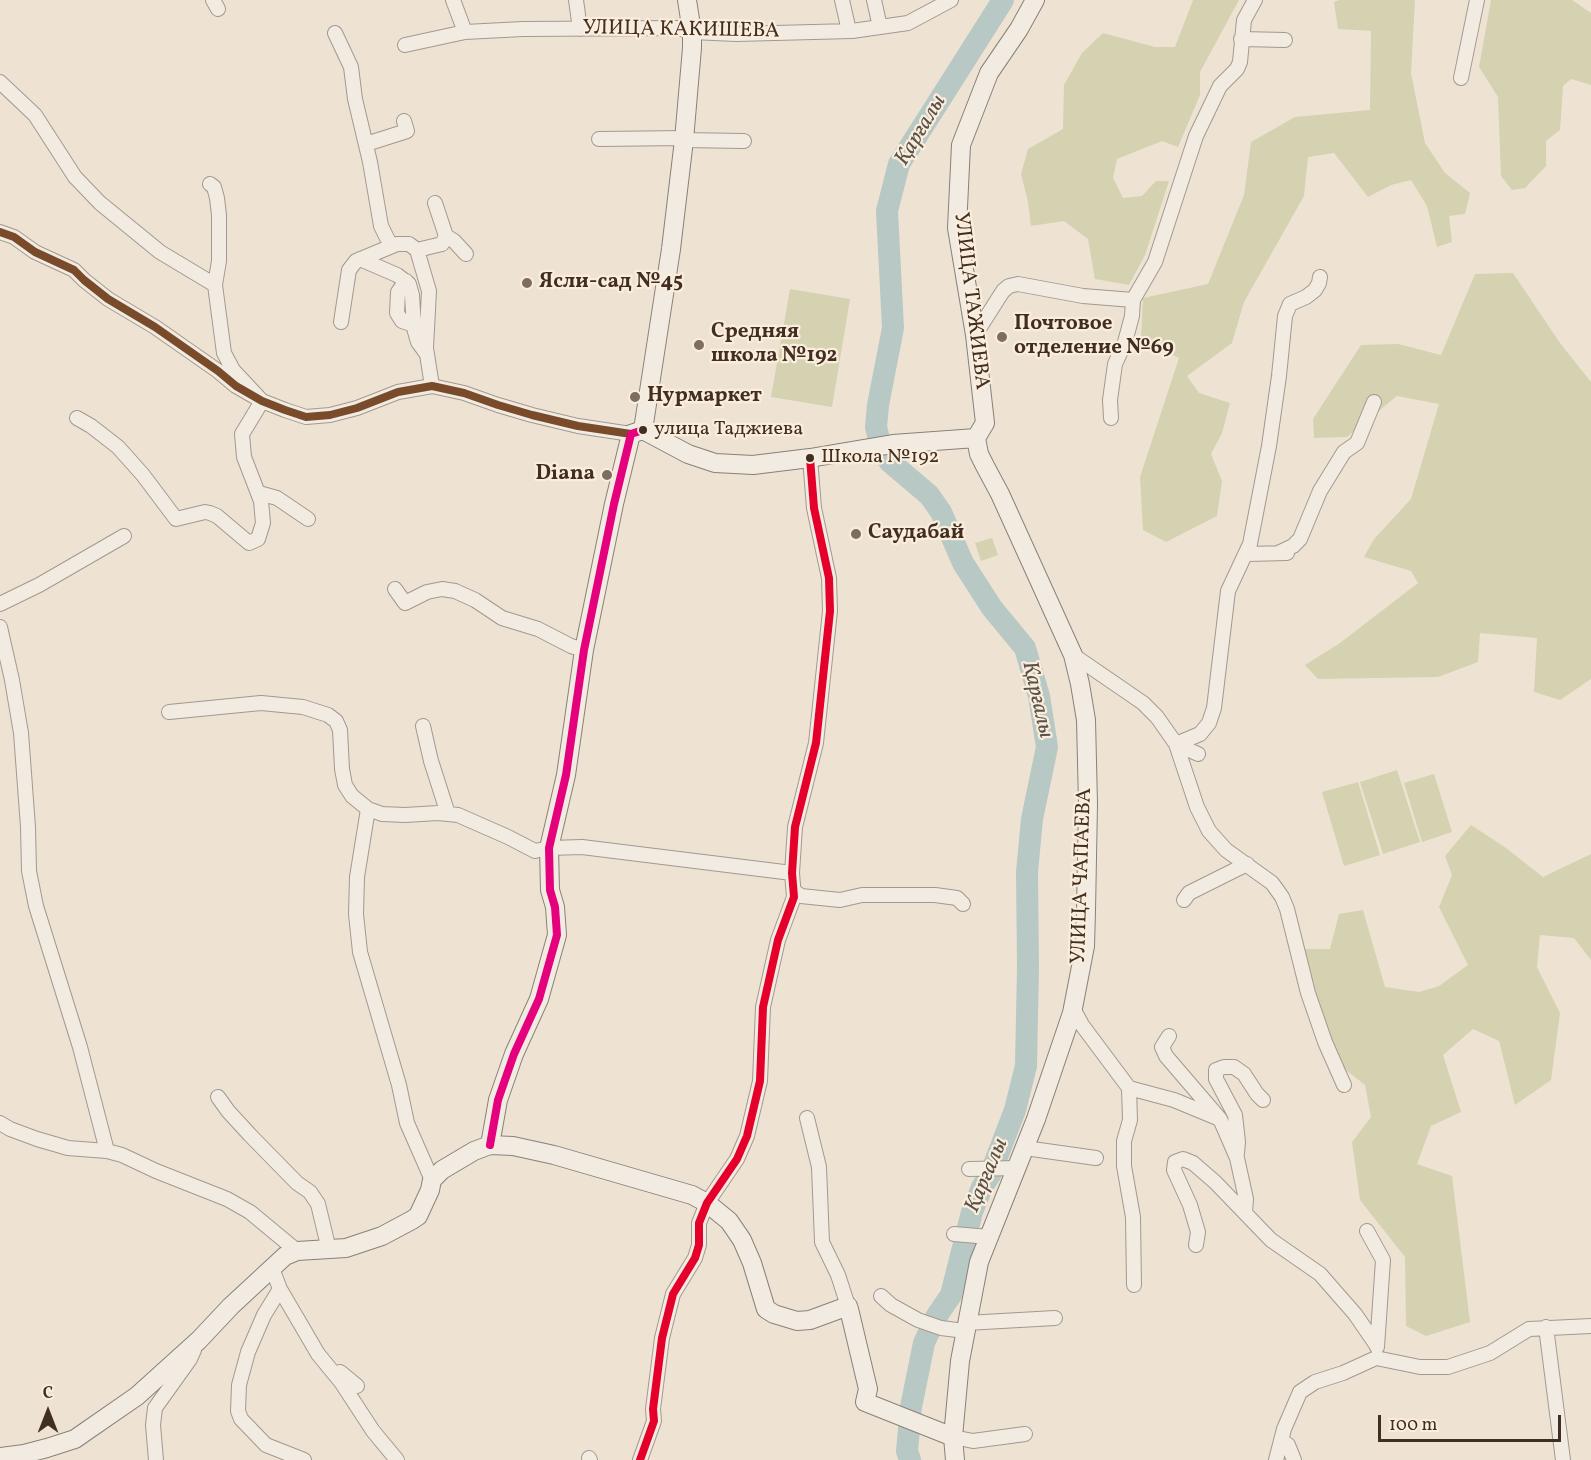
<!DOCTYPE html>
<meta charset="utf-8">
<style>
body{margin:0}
#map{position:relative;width:1591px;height:1460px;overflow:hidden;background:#eee3d3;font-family:Vollkorn,serif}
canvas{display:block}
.north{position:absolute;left:18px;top:1382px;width:60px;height:60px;-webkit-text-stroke:4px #fbeddb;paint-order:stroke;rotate:0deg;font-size:16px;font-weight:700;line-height:24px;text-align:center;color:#412e23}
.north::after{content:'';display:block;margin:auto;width:21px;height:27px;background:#412e23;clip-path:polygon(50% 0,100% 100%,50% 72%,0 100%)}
.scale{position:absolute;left:1378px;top:1415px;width:183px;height:27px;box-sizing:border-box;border:3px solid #412e23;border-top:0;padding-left:8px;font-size:18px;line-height:21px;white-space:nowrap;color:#412e23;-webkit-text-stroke:4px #fbeddb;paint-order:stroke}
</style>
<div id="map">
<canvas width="1591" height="1460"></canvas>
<div class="north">С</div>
<div class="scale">100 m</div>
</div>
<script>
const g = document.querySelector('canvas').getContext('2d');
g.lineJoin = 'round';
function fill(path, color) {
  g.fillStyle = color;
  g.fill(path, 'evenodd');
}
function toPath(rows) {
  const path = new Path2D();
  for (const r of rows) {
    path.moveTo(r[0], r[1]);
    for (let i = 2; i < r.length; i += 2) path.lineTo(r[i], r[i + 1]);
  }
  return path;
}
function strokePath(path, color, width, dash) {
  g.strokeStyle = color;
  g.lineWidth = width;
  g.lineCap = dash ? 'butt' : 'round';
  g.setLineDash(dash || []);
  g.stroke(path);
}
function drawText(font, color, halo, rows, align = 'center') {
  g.font = font + ' Vollkorn,serif';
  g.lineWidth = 4.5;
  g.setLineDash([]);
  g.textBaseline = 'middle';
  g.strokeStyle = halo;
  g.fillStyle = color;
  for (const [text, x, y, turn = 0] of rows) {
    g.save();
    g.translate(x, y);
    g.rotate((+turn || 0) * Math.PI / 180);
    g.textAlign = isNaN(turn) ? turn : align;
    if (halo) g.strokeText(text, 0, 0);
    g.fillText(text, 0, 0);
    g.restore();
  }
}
fill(toPath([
 [1193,0,1239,0,1200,72,1200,95,1178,147,1162,141,1117,159,1113,178,1123,198,1142,196,1156,181,1169,181,1145,255,1129,285,1095,279,1088,239,1064,221,1031,226,1028,202,1021,174,1028,149,1063,129,1064,85,1082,53,1103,33,1155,47,1175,47],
 [1339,0,1415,0,1411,73,1425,143,1445,173,1470,193,1465,214,1449,216,1452,242,1437,247,1427,206,1411,180,1391,185,1368,197,1334,153,1308,157,1304,196,1244,302,1232,343,1187,376,1199,393,1230,403,1222,433,1211,454,1222,481,1217,516,1166,542,1143,530,1140,477,1179,358,1141,339,1143,298,1208,284,1244,195,1251,142,1295,117,1370,110,1371,31,1338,29,1334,2],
 [1491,0,1572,0,1591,13,1591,85,1571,79,1563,86,1560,130,1546,141,1546,166,1525,188,1512,190,1501,176,1498,97,1479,67],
 [1513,273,1560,343,1591,382,1591,679,1560,700,1534,692,1537,638,1480,633,1478,662,1438,677,1318,679,1305,665,1340,643,1418,583,1411,571,1364,557,1374,539,1411,499,1439,404,1397,396,1347,437,1314,438,1313,419,1361,345,1398,344,1441,355,1475,274],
 [790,289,850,299,832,407,771,397],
 [992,538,998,555,981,561,975,543],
 [1397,770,1420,842,1383,854,1360,782],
 [1434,774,1452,832,1422,842,1404,783],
 [1358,782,1380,855,1344,866,1322,792],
 [1471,825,1506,848,1543,877,1591,854,1591,960,1574,938,1540,935,1537,967,1560,1013,1551,1080,1515,1105,1499,1041,1473,1029,1443,1055,1461,1112,1431,1126,1417,1164,1452,1176,1470,1322,1426,1336,1406,1326,1405,1257,1360,1200,1352,1142,1371,1117,1365,1085,1332,1059,1297,949,1330,949,1339,914,1363,910,1385,987,1419,992,1439,986,1468,965,1439,907,1452,875,1445,856]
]), '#d4d2b1');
strokePath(toPath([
 [910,1460,907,1451,911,1407,924,1343,936,1317,951,1295,972,1212,982,1187,990,1175,1015,1110,1026,1066,1028,967,1027,872,1032,819,1047,747,1039,696,1025,648,992,608,963,563,941,512,929,495,890,462,882,451,876,427,878,405,893,328,887,211,899,164,1003,0]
]), '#b8c8c5', 22);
const street = toPath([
 [213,0,218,9],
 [453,0,465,32],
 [576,0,580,29],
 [842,0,849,31],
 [874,0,880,27],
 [335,33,351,67,355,99,370,162,381,226,391,246],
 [1241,39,1285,40],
 [405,45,465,32,523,29,678,28,692,32,736,34,852,31,908,23,951,0],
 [1461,78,1477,0],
 [0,82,35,115,75,177,100,203,160,252,215,285,224,353,233,370,262,401,242,434,244,457,261,501,263,523,258,539,249,543,217,516,210,513,205,512,176,519,143,475,118,447,91,426,77,418],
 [599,139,685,138],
 [684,140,744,141],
 [366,144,407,131,404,121],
 [210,184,214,187,217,198,219,215,219,261,215,285],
 [0,232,14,237,35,252,74,270,84,280,108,299,155,327,218,371,236,386,262,401,285,410,306,417,330,415,357,408,398,392,432,386,464,393,498,405,532,415,578,426,631,434],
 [446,236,454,241,466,254],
 [417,250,442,244,446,236,435,203],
 [360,259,397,275,409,284,412,295,414,328,418,342,426,353],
 [406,281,398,292,397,313,402,321,414,325],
 [341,322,349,270,356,261,397,244,409,244,417,250,429,291,426,348,432,386],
 [975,335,1003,291,1009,286,1018,284,1083,296,1133,300,1155,262,1196,136,1220,86,1237,69,1240,62,1244,20,1255,0],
 [1111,418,1110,400,1115,364,1125,342,1132,316,1133,300],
 [259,493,277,498,308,519],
 [1278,553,1293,546,1300,539,1320,491,1344,452,1357,443,1374,402],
 [1247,554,1287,553],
 [395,589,405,603,427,592,442,589,455,591,475,600,502,618,538,629,571,646,584,650],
 [0,604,39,585,124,536],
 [0,627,12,680,21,733,28,827,29,871,36,906,80,1047,107,1151],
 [1073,655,1143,703,1157,717,1176,744,1200,734,1209,723,1214,708,1228,591,1250,544,1269,446,1279,376,1285,316,1290,304,1306,297,1315,290,1319,283,1320,277],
 [169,712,261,703,303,707,328,715,336,721,340,730,342,769,345,785,352,796,368,809,382,814,405,815,438,813,458,815,508,837,535,851,549,848,582,847,792,873],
 [423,726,431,761,448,814],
 [1176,744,1197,807,1209,831,1226,850,1272,883,1282,897,1287,909,1308,993,1325,1042,1344,1085],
 [1176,744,1198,754],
 [368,809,357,877,356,914,360,952,399,1085,407,1123,432,1180],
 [794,891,801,896,840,900,862,895,935,895,957,898,963,904],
 [1184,900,1189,893,1247,864],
 [1073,1008,1082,1025,1129,1088,1130,1120,1124,1141,1124,1166,1133,1217,1134,1285],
 [1169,1036,1162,1047,1166,1056,1220,1119,1237,1158,1246,1199,1245,1212],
 [1129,1088,1174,1100,1220,1119],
 [218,1097,228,1111,250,1135,297,1183,310,1192,318,1204,329,1250],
 [807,1118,819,1167,822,1242,838,1275,849,1309],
 [0,1123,10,1129,37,1139,68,1148,107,1151,122,1155,156,1171,227,1199,250,1212,297,1251],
 [1025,1148,1096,1158],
 [1237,1153,1238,1142,1235,1115,1216,1079,1216,1070,1224,1067,1234,1067,1244,1074,1257,1094,1263,1100],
 [969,1169,1017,1168],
 [1367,1231,1383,1260,1377,1347],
 [954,1234,989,1237],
 [1196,1245,1198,1232,1190,1205,1174,1170,1175,1162,1183,1159,1193,1163,1215,1182,1271,1240,1320,1274,1355,1314,1377,1346],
 [272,1268,280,1289,318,1354,341,1382,373,1431,397,1460],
 [280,1289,264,1315,248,1352,239,1385,238,1411,241,1419,266,1445,304,1460],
 [881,1296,891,1305,918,1320,941,1328,965,1331],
 [966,1323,1055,1318],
 [1546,1327,1563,1460],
 [340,1372,357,1386],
 [953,1437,973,1441,1025,1434],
 [1281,1440,1288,1445,1294,1460],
 [589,1458,590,1460],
 [156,1460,153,1425,155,1408,190,1359,194,1350],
 [640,1460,654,1421,653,1409,662,1338,673,1294,695,1258,699,1245,699,1223,707,1203,737,1159,747,1136,760,1081,763,1007,778,940,794,897,792,873,795,827,816,743,830,611,829,578,814,508,810,458],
 [1276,1460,1284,1429,1300,1392,1315,1382,1343,1373,1376,1358,1420,1367,1448,1367,1490,1353,1529,1329,1591,1326]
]);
const secondary = toPath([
 [643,430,671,249,684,140,692,48,692,32,687,0],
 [643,430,688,454,715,463,753,465,810,458,893,444,976,438],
 [976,438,985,423,975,335,957,228,961,145,989,73,1019,29,1035,0],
 [490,1145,498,1100,514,1054,539,999,557,935,555,907,550,890,549,848,566,775,584,650,614,504,631,434,643,430],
 [849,1309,868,1389,865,1402,953,1437],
 [0,1457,24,1454,47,1448,75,1439,85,1432,137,1396,199,1340,231,1306,285,1256,297,1251,346,1248,382,1236,412,1220,418,1216,430,1190,432,1180,442,1170,474,1151,490,1145,513,1146,554,1155,692,1195,707,1203,729,1221,742,1240,752,1263,766,1309,774,1314,797,1321,810,1320,848,1306],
 [955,1460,953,1437,960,1361,979,1262,1036,1119,1072,1013,1085,946,1086,911,1088,804,1086,720,1080,684,1073,655,1000,494,985,466,979,454,976,438]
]);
strokePath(street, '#a2998f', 16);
strokePath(secondary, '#898178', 20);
strokePath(street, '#f1ebe2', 14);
strokePath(secondary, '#f1ebe2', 18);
strokePath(toPath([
 [0,232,14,237,35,252,74,270,84,280,108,299,155,327,218,371,236,386,262,401,285,410,306,417,330,415,357,408,398,392,432,386,464,393,498,405,532,415,578,426,631,434]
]), '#7a4b2a', 8);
strokePath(toPath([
 [490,1145,498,1100,514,1054,539,999,557,935,555,907,550,890,549,848,566,775,584,650,614,504,631,434,643,430]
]), '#e5007d', 8);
strokePath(toPath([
 [640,1460,654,1421,653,1409,662,1338,673,1294,695,1258,699,1245,699,1223,707,1203,737,1159,747,1136,760,1081,763,1007,778,940,794,897,792,873,795,827,816,743,830,611,829,578,814,508,810,458]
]), '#e4002b', 8);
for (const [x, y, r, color] of [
 [527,283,6,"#7e6d61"],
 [1002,337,6,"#7e6d61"],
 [699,345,6,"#7e6d61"],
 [635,397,6,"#7e6d61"],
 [643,430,5,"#412e23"],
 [810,458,5,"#412e23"],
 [607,475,6,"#7e6d61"],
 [856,534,6,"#7e6d61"]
]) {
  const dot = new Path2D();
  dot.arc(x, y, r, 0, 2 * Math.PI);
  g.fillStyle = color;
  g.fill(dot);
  strokePath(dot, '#fbeddb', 2);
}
drawText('20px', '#412e23', '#fbeddb', [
 ["улица Таджиева",654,430],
 ["Школа №192",821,458]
], 'left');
drawText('21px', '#412e23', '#fbeddb', [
 ["УЛИЦА КАКИШЕВА",681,31,1],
 ["УЛИЦА ТАЖИЕВА",970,301,83],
 ["УЛИЦА ЧАПАЕВА",1083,876,-88]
]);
drawText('bold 21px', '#412e23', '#fbeddb', [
 ["Ясли-сад №45",539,283],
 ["Почтовое",1014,325],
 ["отделение №69",1014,349],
 ["Средняя",711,333],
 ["школа №192",711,357],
 ["Нурмаркет",647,397],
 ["Diana",595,475,"right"],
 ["Саудабай",868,534]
], 'left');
drawText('italic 22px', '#59524a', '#fbeddb', [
 ["Қарғалы",922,131,-59],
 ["Қарғалы",1036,700,77],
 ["Қарғалы",988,1176,-67]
]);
</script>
